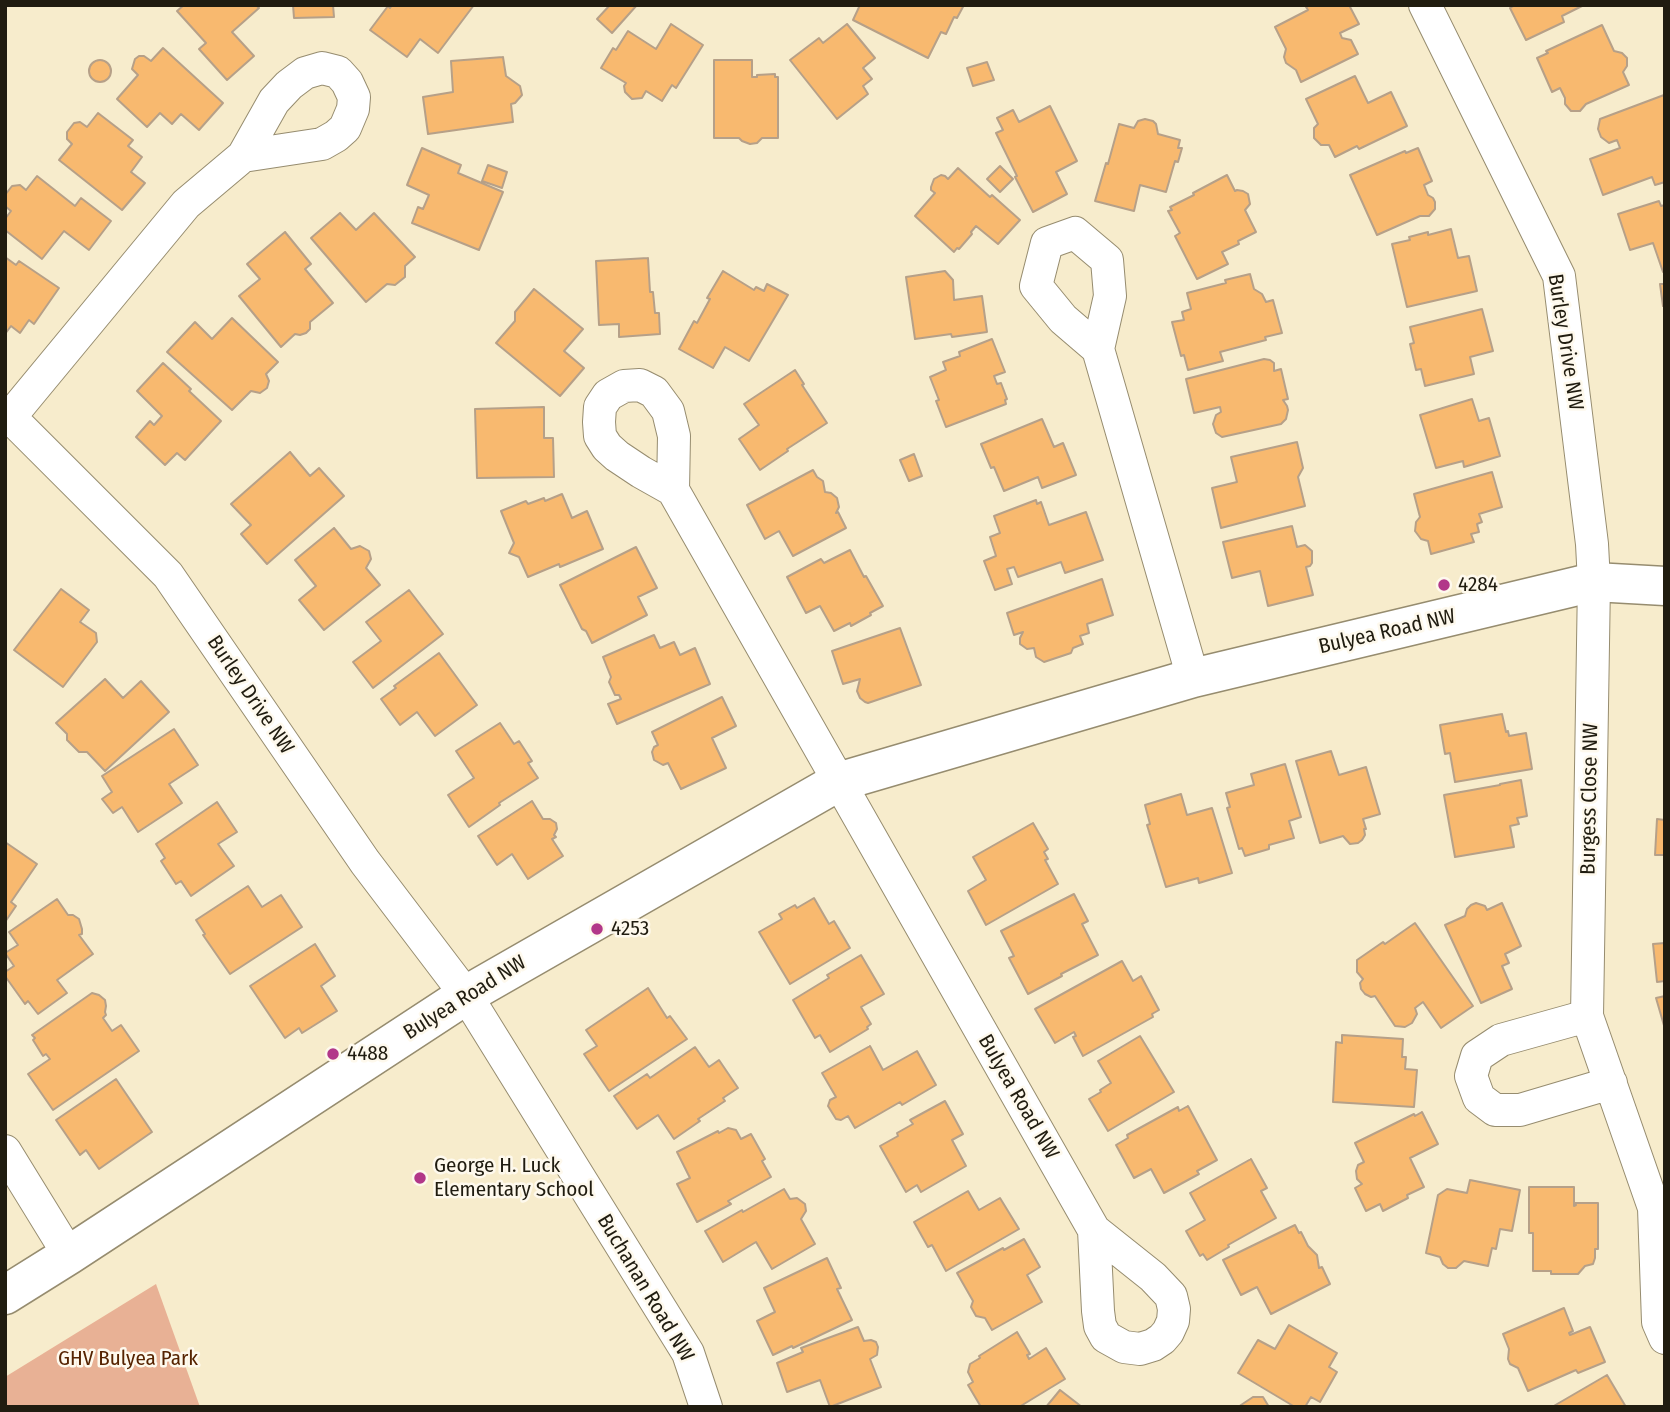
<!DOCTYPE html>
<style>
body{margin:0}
#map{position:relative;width:1670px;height:1412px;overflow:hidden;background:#f7eccc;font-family:"Fira Sans Condensed",sans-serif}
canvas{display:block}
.frame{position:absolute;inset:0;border:7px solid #201c10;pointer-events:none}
</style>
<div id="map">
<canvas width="1670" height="1412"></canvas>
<div class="frame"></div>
</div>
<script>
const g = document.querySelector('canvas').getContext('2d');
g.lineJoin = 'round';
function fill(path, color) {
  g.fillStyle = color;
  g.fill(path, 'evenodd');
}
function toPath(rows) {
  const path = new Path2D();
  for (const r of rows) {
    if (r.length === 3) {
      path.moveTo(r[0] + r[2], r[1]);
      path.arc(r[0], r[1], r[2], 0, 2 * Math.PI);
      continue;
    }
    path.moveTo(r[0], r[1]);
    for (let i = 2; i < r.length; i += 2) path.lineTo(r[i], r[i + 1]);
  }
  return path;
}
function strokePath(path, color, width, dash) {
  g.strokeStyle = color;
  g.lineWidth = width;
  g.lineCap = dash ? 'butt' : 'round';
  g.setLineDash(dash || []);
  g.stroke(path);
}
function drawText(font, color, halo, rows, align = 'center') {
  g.font = font + ' "Fira Sans Condensed",sans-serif';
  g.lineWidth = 5;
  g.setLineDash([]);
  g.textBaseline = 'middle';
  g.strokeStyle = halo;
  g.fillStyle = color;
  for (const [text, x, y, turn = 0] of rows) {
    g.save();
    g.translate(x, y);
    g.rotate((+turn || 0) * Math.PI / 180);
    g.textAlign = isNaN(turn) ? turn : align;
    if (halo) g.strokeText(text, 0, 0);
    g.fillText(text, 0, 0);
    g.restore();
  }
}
fill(toPath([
 [156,1284,200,1407,5,1407,5,1377]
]), '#e8b195');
const building = toPath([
 [184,5,256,5,259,8,232,32,254,56,227,80,199,49,206,43,177,11,184,5],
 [293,5,333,5,334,17,294,18,293,5],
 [392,5,474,5,438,53,420,39,407,57,370,30,388,6,390,8,392,5],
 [610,5,637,5,612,33,597,19,610,5],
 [860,5,964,5,957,18,954,17,946,34,941,32,928,58,853,20,860,5],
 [1310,5,1349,5,1359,24,1340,33,1342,38,1351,40,1358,54,1301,82,1296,70,1286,63,1284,57,1286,49,1275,27,1308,10,1306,7,1310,5],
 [1515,5,1584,5,1562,16,1564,22,1526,40,1510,8,1515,5],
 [671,24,703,45,676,88,672,85,662,101,646,91,642,98,632,99,625,92,624,86,626,83,601,68,613,48,616,50,628,31,656,49,671,24],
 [847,24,875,58,863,68,872,79,863,86,868,94,837,119,790,60,819,38,823,43,847,24],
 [1602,25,1614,51,1622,53,1627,58,1627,66,1623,72,1629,85,1586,104,1580,111,1571,111,1565,104,1565,98,1560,88,1552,92,1537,58,1548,53,1546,51,1602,25],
 [163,48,223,103,199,130,181,114,172,124,160,113,147,127,117,99,138,75,132,69,135,59,139,56,144,56,151,61,163,48],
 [503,57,506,76,520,86,522,95,515,103,511,104,513,122,428,134,423,97,453,92,451,61,503,57],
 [714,60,752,60,752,77,757,77,757,75,775,74,775,77,778,77,778,138,762,138,757,143,750,144,742,141,739,138,714,138,714,60],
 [100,71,11],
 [987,62,994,80,973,86,967,68,987,62],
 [1355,76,1368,103,1391,92,1407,126,1359,149,1357,146,1335,157,1329,145,1321,145,1314,138,1314,128,1318,124,1306,99,1355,76],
 [1664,95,1665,182,1655,185,1652,177,1603,195,1590,159,1620,148,1617,140,1609,143,1601,137,1598,129,1600,119,1664,95],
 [1050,106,1077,161,1056,172,1067,194,1033,212,1015,177,1017,176,996,133,1003,130,997,118,1013,110,1019,122,1050,106],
 [98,113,133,140,128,146,142,157,131,172,145,183,122,210,59,160,72,144,67,139,67,132,74,123,80,122,87,127,98,113],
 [1145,119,1153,121,1156,124,1158,134,1180,140,1178,148,1182,148,1178,162,1175,161,1166,192,1140,185,1134,211,1095,201,1106,163,1108,164,1119,124,1134,128,1138,121,1145,119],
 [422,148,461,165,458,173,503,192,479,250,412,223,418,207,423,209,429,195,407,185,422,148],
 [1418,148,1432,181,1424,185,1428,195,1433,198,1435,202,1435,209,1429,216,1420,216,1377,235,1350,175,1405,151,1406,153,1418,148],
 [488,165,507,172,502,188,482,181,488,165],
 [1000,166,1013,179,1000,192,987,179,1000,166],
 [958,168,990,197,992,195,1020,220,998,244,976,226,971,232,972,234,959,249,957,248,954,252,915,216,935,193,931,190,931,187,934,179,941,175,945,176,948,179,958,168],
 [1227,175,1235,191,1237,190,1243,191,1248,194,1250,204,1245,210,1256,232,1238,241,1239,244,1222,252,1228,264,1197,279,1175,236,1180,233,1168,211,1172,210,1170,207,1194,195,1193,193,1227,175],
 [37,176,75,206,81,198,111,221,89,250,64,231,42,259,5,230,5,219,11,211,5,206,5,195,12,186,20,185,26,190,37,176],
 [1659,201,1661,206,1665,205,1665,272,1663,272,1653,243,1630,250,1618,214,1659,201],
 [340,213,356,230,374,213,415,257,405,266,405,277,395,285,387,284,366,302,311,238,340,213],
 [1451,229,1458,258,1469,256,1477,291,1407,307,1392,244,1410,240,1409,237,1428,232,1428,235,1451,229],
 [285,232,311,264,305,269,333,303,310,322,310,329,306,333,300,335,295,334,281,347,239,296,260,279,247,264,285,232],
 [5,257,16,265,19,261,59,288,34,324,29,320,20,333,11,326,5,334,5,257],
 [648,258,650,292,653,292,655,313,659,313,660,334,619,337,619,324,599,325,596,261,648,258],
 [723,271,754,290,756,287,764,291,767,284,788,295,749,361,725,347,713,368,679,349,694,321,697,323,710,299,707,298,723,271],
 [945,271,953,280,954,300,982,296,987,332,952,337,951,334,915,339,906,277,945,271],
 [1250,274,1254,289,1262,294,1266,302,1273,300,1282,333,1265,337,1266,340,1220,352,1223,361,1188,370,1184,355,1181,356,1172,322,1184,320,1182,312,1191,309,1187,293,1226,283,1225,280,1250,274],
 [1660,284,1665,284,1665,306,1663,306,1660,284],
 [534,289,583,329,564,351,584,368,560,396,496,343,515,321,515,312,534,289],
 [1482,309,1493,351,1470,357,1474,374,1425,386,1421,369,1416,370,1410,344,1414,343,1410,327,1482,309],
 [232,318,278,362,266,374,269,381,267,388,260,393,251,391,232,410,167,352,195,322,212,339,232,318],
 [992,339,1005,372,994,376,997,384,1001,383,1007,399,1005,400,1006,404,946,427,936,401,939,400,930,377,946,370,943,362,960,356,959,352,992,339],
 [1264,359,1270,360,1274,363,1274,371,1281,369,1288,399,1283,400,1287,406,1288,410,1286,419,1281,424,1222,437,1216,433,1213,424,1216,415,1221,412,1220,407,1194,413,1186,379,1264,359],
 [163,363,191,389,189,391,221,421,185,460,177,453,165,465,136,437,150,421,154,425,162,416,137,391,163,363],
 [795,370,804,384,802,385,827,423,787,449,788,451,760,470,739,439,759,425,744,404,795,370],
 [1472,399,1479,421,1489,418,1500,456,1464,467,1463,461,1436,468,1420,415,1472,399],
 [544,407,544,438,553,438,554,477,477,478,475,409,544,407],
 [1042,419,1054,447,1063,443,1076,475,1042,488,1038,477,1004,491,994,467,991,468,981,444,1042,419],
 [1297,442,1303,468,1298,477,1305,506,1221,528,1212,488,1237,482,1231,457,1297,442],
 [290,452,310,476,319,468,344,496,267,564,241,534,251,525,231,504,290,452],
 [914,454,922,476,909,481,900,460,914,454],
 [813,470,817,477,823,481,825,492,831,493,837,498,839,507,836,513,838,512,846,528,793,556,779,531,765,539,747,505,813,470],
 [1492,472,1502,507,1479,514,1482,522,1477,524,1479,532,1471,534,1474,542,1431,554,1428,541,1421,539,1415,531,1416,522,1420,517,1414,494,1492,472],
 [562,494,572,518,587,511,603,549,560,567,559,564,528,577,519,557,509,553,514,543,501,511,526,501,528,504,544,498,545,501,562,494],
 [1036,500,1037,504,1041,502,1049,525,1086,512,1103,560,1065,573,1061,562,1018,577,1014,567,1007,569,1012,584,995,590,984,561,996,556,990,537,1000,533,994,516,1036,500],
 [1292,526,1297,547,1305,545,1312,551,1312,563,1310,566,1306,567,1313,595,1268,606,1260,571,1232,578,1223,542,1292,526],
 [334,528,351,549,360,546,369,551,371,559,366,568,380,585,324,630,299,600,316,586,295,560,334,528],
 [636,547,657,588,638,597,647,615,592,643,586,631,582,629,560,585,636,547],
 [850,550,864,577,866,576,883,606,870,613,871,615,851,626,850,623,834,631,820,606,806,613,787,577,821,559,824,563,850,550],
 [1102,579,1113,615,1087,624,1089,633,1080,636,1083,644,1073,648,1071,653,1044,662,1036,657,1034,648,1027,649,1020,644,1020,638,1023,632,1014,635,1007,613,1102,579],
 [61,589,89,610,80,622,96,633,97,642,63,687,14,650,61,589],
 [409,590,443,634,373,688,353,662,381,641,366,622,409,590],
 [900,628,921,685,868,703,865,702,860,698,857,691,860,679,843,684,832,651,900,628],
 [654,635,660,648,674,642,680,655,695,648,710,684,617,724,608,704,621,699,619,695,615,695,609,682,611,677,603,657,654,635],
 [439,653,477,705,435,736,417,712,400,725,381,699,396,688,394,686,439,653],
 [105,679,123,698,141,681,169,712,105,771,87,752,79,752,67,740,67,734,56,723,105,679],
 [722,697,736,726,712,738,726,768,681,789,668,763,663,765,654,760,652,752,654,747,658,745,652,732,722,697],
 [1502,714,1506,732,1508,731,1509,736,1526,733,1532,769,1455,782,1450,753,1445,754,1440,725,1502,714],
 [500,723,514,744,519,741,532,761,528,763,538,778,499,803,500,805,469,827,448,795,474,778,456,751,500,723],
 [174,729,198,765,169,784,182,803,138,832,122,807,113,813,102,799,112,792,102,776,174,729],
 [1331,751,1339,775,1366,767,1380,814,1363,819,1366,829,1364,829,1365,835,1362,840,1358,843,1350,844,1343,836,1320,843,1296,761,1331,751],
 [1285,764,1301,817,1289,821,1294,838,1269,845,1269,849,1245,856,1242,848,1239,849,1227,808,1230,807,1226,793,1254,785,1251,774,1285,764],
 [1521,780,1527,816,1517,818,1519,824,1510,826,1514,847,1455,857,1444,795,1500,785,1500,784,1521,780],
 [1181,794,1187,815,1212,808,1232,873,1199,883,1198,878,1166,887,1147,825,1150,824,1145,805,1181,794],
 [532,801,543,819,550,819,556,823,557,829,554,835,556,837,552,839,563,856,528,879,512,854,497,865,478,836,532,801],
 [217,802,237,832,218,844,234,866,191,896,181,881,176,884,161,861,165,858,156,844,217,802],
 [1657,819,1665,820,1665,855,1655,855,1657,819],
 [1033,823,1048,849,1044,852,1048,859,1045,860,1058,884,986,925,968,891,986,880,973,857,1033,823],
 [5,842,37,864,11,902,16,906,5,922,5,842],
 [248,886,262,907,281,895,302,927,230,974,203,935,205,934,196,920,248,886],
 [1074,894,1088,921,1082,924,1098,955,1061,974,1062,976,1028,994,1009,958,1014,956,1001,931,1074,894],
 [814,898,829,924,834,921,850,948,790,984,759,932,782,919,779,914,795,905,797,908,814,898],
 [57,899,68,915,73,915,79,919,82,929,82,934,79,935,93,954,57,980,67,993,38,1014,28,1001,25,1004,5,976,5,972,14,966,5,953,18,945,9,932,57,899],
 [1476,903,1485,906,1487,910,1502,903,1521,946,1505,954,1509,963,1502,966,1512,989,1481,1003,1445,925,1465,916,1467,909,1471,905,1476,903],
 [1415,923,1473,1006,1441,1028,1423,1002,1415,1008,1417,1014,1412,1023,1405,1027,1395,1026,1375,996,1371,997,1365,994,1361,989,1360,983,1363,979,1357,972,1357,960,1383,942,1385,944,1415,923],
 [1665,943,1665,981,1657,982,1653,944,1665,943],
 [315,944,335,976,321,986,337,1011,302,1033,299,1028,285,1038,250,986,315,944],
 [861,955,884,994,861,1007,871,1024,867,1027,868,1029,830,1052,820,1035,815,1038,793,1000,829,978,827,975,861,955],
 [1122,961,1133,981,1141,976,1159,1010,1152,1014,1153,1017,1083,1056,1073,1037,1076,1036,1074,1032,1055,1043,1035,1009,1122,961],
 [648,988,667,1018,670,1016,687,1039,609,1091,584,1054,597,1046,586,1030,648,988],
 [92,993,99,995,105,1000,106,1006,105,1012,106,1015,103,1018,112,1031,121,1025,139,1051,53,1110,28,1074,50,1059,46,1054,43,1056,33,1040,35,1038,32,1035,92,993],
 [1665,996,1665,1029,1656,998,1665,996],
 [1342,1035,1403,1039,1402,1057,1406,1057,1405,1069,1417,1070,1414,1107,1333,1102,1336,1042,1342,1043,1342,1035],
 [1140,1036,1174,1092,1108,1131,1089,1099,1101,1092,1100,1090,1111,1083,1098,1061,1140,1036],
 [870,1046,883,1070,917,1051,936,1085,902,1105,900,1102,855,1128,848,1116,841,1120,836,1119,828,1106,830,1100,836,1097,822,1073,870,1046],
 [695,1047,709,1067,719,1060,738,1088,723,1098,725,1101,698,1119,700,1121,674,1139,658,1115,637,1129,614,1096,647,1074,650,1078,695,1047],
 [116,1079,152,1132,99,1169,86,1150,80,1155,56,1120,116,1079],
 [945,1101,963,1134,952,1140,966,1166,921,1192,917,1185,906,1192,880,1146,898,1136,897,1133,913,1124,910,1120,945,1101],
 [1188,1106,1217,1160,1197,1171,1199,1174,1164,1193,1151,1169,1134,1178,1116,1145,1128,1138,1127,1135,1178,1107,1179,1111,1188,1106],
 [1422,1112,1438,1144,1410,1158,1424,1187,1407,1195,1408,1198,1383,1211,1380,1204,1366,1211,1355,1188,1362,1184,1357,1179,1356,1171,1358,1165,1364,1162,1355,1143,1414,1114,1415,1116,1422,1112],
 [728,1128,736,1130,741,1139,751,1134,765,1159,762,1161,771,1177,728,1201,731,1204,697,1222,677,1184,690,1178,677,1152,718,1131,719,1133,728,1128],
 [1251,1159,1267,1188,1261,1191,1276,1218,1228,1245,1229,1247,1207,1260,1203,1254,1200,1256,1186,1231,1205,1220,1190,1193,1251,1159],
 [1470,1180,1520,1190,1512,1231,1500,1229,1496,1249,1492,1248,1488,1266,1464,1261,1456,1268,1448,1268,1443,1264,1440,1257,1426,1253,1438,1195,1447,1189,1467,1193,1470,1180],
 [1529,1187,1574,1187,1574,1206,1576,1205,1575,1203,1598,1203,1598,1249,1595,1249,1595,1258,1593,1264,1585,1266,1578,1274,1551,1274,1551,1271,1533,1271,1533,1233,1529,1233,1529,1187],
 [784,1189,790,1199,797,1198,805,1204,806,1211,801,1219,815,1244,772,1269,756,1242,723,1262,705,1231,742,1210,743,1212,784,1189],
 [968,1191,979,1210,1000,1198,1019,1229,946,1271,932,1245,928,1247,914,1222,968,1191],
 [1295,1225,1299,1233,1301,1232,1308,1246,1317,1255,1319,1268,1322,1267,1330,1284,1271,1314,1257,1287,1241,1295,1223,1260,1295,1225],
 [1024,1239,1040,1267,1027,1275,1042,1302,992,1330,985,1318,976,1316,971,1307,973,1301,957,1273,1003,1248,1004,1250,1024,1239],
 [827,1258,841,1288,837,1289,852,1320,793,1348,792,1346,773,1355,757,1321,775,1312,764,1288,827,1258],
 [1564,1308,1573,1331,1569,1333,1570,1335,1590,1327,1605,1362,1578,1373,1576,1370,1528,1391,1518,1368,1510,1364,1508,1359,1509,1349,1503,1334,1564,1308],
 [1289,1325,1337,1353,1329,1367,1337,1372,1320,1402,1311,1397,1305,1407,1295,1407,1238,1373,1258,1340,1275,1349,1289,1325],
 [858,1327,864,1341,871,1340,876,1342,878,1347,877,1355,870,1359,881,1387,830,1407,820,1380,787,1392,777,1363,803,1352,801,1348,858,1327],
 [1017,1332,1030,1354,1027,1355,1029,1359,1046,1348,1065,1379,1019,1407,981,1407,968,1385,973,1382,968,1372,970,1364,980,1358,979,1356,1017,1332],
 [1607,1375,1626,1407,1552,1407,1607,1375],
 [1060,1390,1082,1407,1046,1407,1060,1390],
 [1253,1397,1263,1397,1269,1407,1238,1407,1253,1397]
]);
fill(building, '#f8b96f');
strokePath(building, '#b6a088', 2);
const street = toPath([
 [1425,5,1559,276,1592,544,1594,582,1587,1016,1654,1208,1665,1224],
 [1098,349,1063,319,1036,286,1047,243,1075,233,1107,260,1110,296,1098,349,1193,678],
 [5,414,10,417,168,575,365,862,466,995,688,1353,706,1407],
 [10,417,186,204,243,156,274,101,289,85,305,73,322,68,338,72,347,82,354,97,353,109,345,128,336,136,322,144,243,156],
 [673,490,641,472,617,456,607,447,600,436,599,422,600,407,608,395,624,386,640,385,654,392,668,411,674,436,673,490,1094,1230,1098,1311,1100,1326,1106,1337,1124,1347,1140,1349,1153,1345,1162,1339,1168,1332,1173,1321,1174,1309,1171,1296,1153,1277,1094,1230],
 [1587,1016,1501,1040,1477,1056,1471,1076,1479,1098,1495,1110,1520,1110,1611,1083],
 [5,1151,69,1255],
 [1654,1208,1658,1322,1665,1338]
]);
const secondary = toPath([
 [5,1295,69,1255,466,995,838,782,1193,678,1594,582,1665,586]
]);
strokePath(street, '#968c6f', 34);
strokePath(secondary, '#968c6f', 41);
strokePath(street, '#fff', 32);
strokePath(secondary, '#fff', 38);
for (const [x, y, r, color] of [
 [1444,585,7,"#b23789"],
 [597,929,7,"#b23789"],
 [333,1054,7,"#b23789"],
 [420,1178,7,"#b23789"]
]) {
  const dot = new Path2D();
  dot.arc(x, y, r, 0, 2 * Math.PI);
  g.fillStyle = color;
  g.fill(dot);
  strokePath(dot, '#fef9ed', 2.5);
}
drawText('21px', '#201c10', '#fef9ed', [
 ["Burley Drive NW",1565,342,81],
 ["Bulyea Road NW",1387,632,-13],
 ["Burley Drive NW",250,695,56],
 ["Burgess Close NW",1590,799,-89],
 ["Bulyea Road NW",465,998,-32],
 ["Bulyea Road NW",1018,1097,60],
 ["Buchanan Road NW",645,1288,59]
]);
drawText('21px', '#201c10', '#fef9ed', [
 ["4284",1458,585],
 ["4253",611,929],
 ["4488",347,1054],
 ["George H. Luck",434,1166],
 ["Elementary School",434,1190]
], 'left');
drawText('21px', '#562300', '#fef9ed', [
 ["GHV Bulyea Park",128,1359]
]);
</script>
